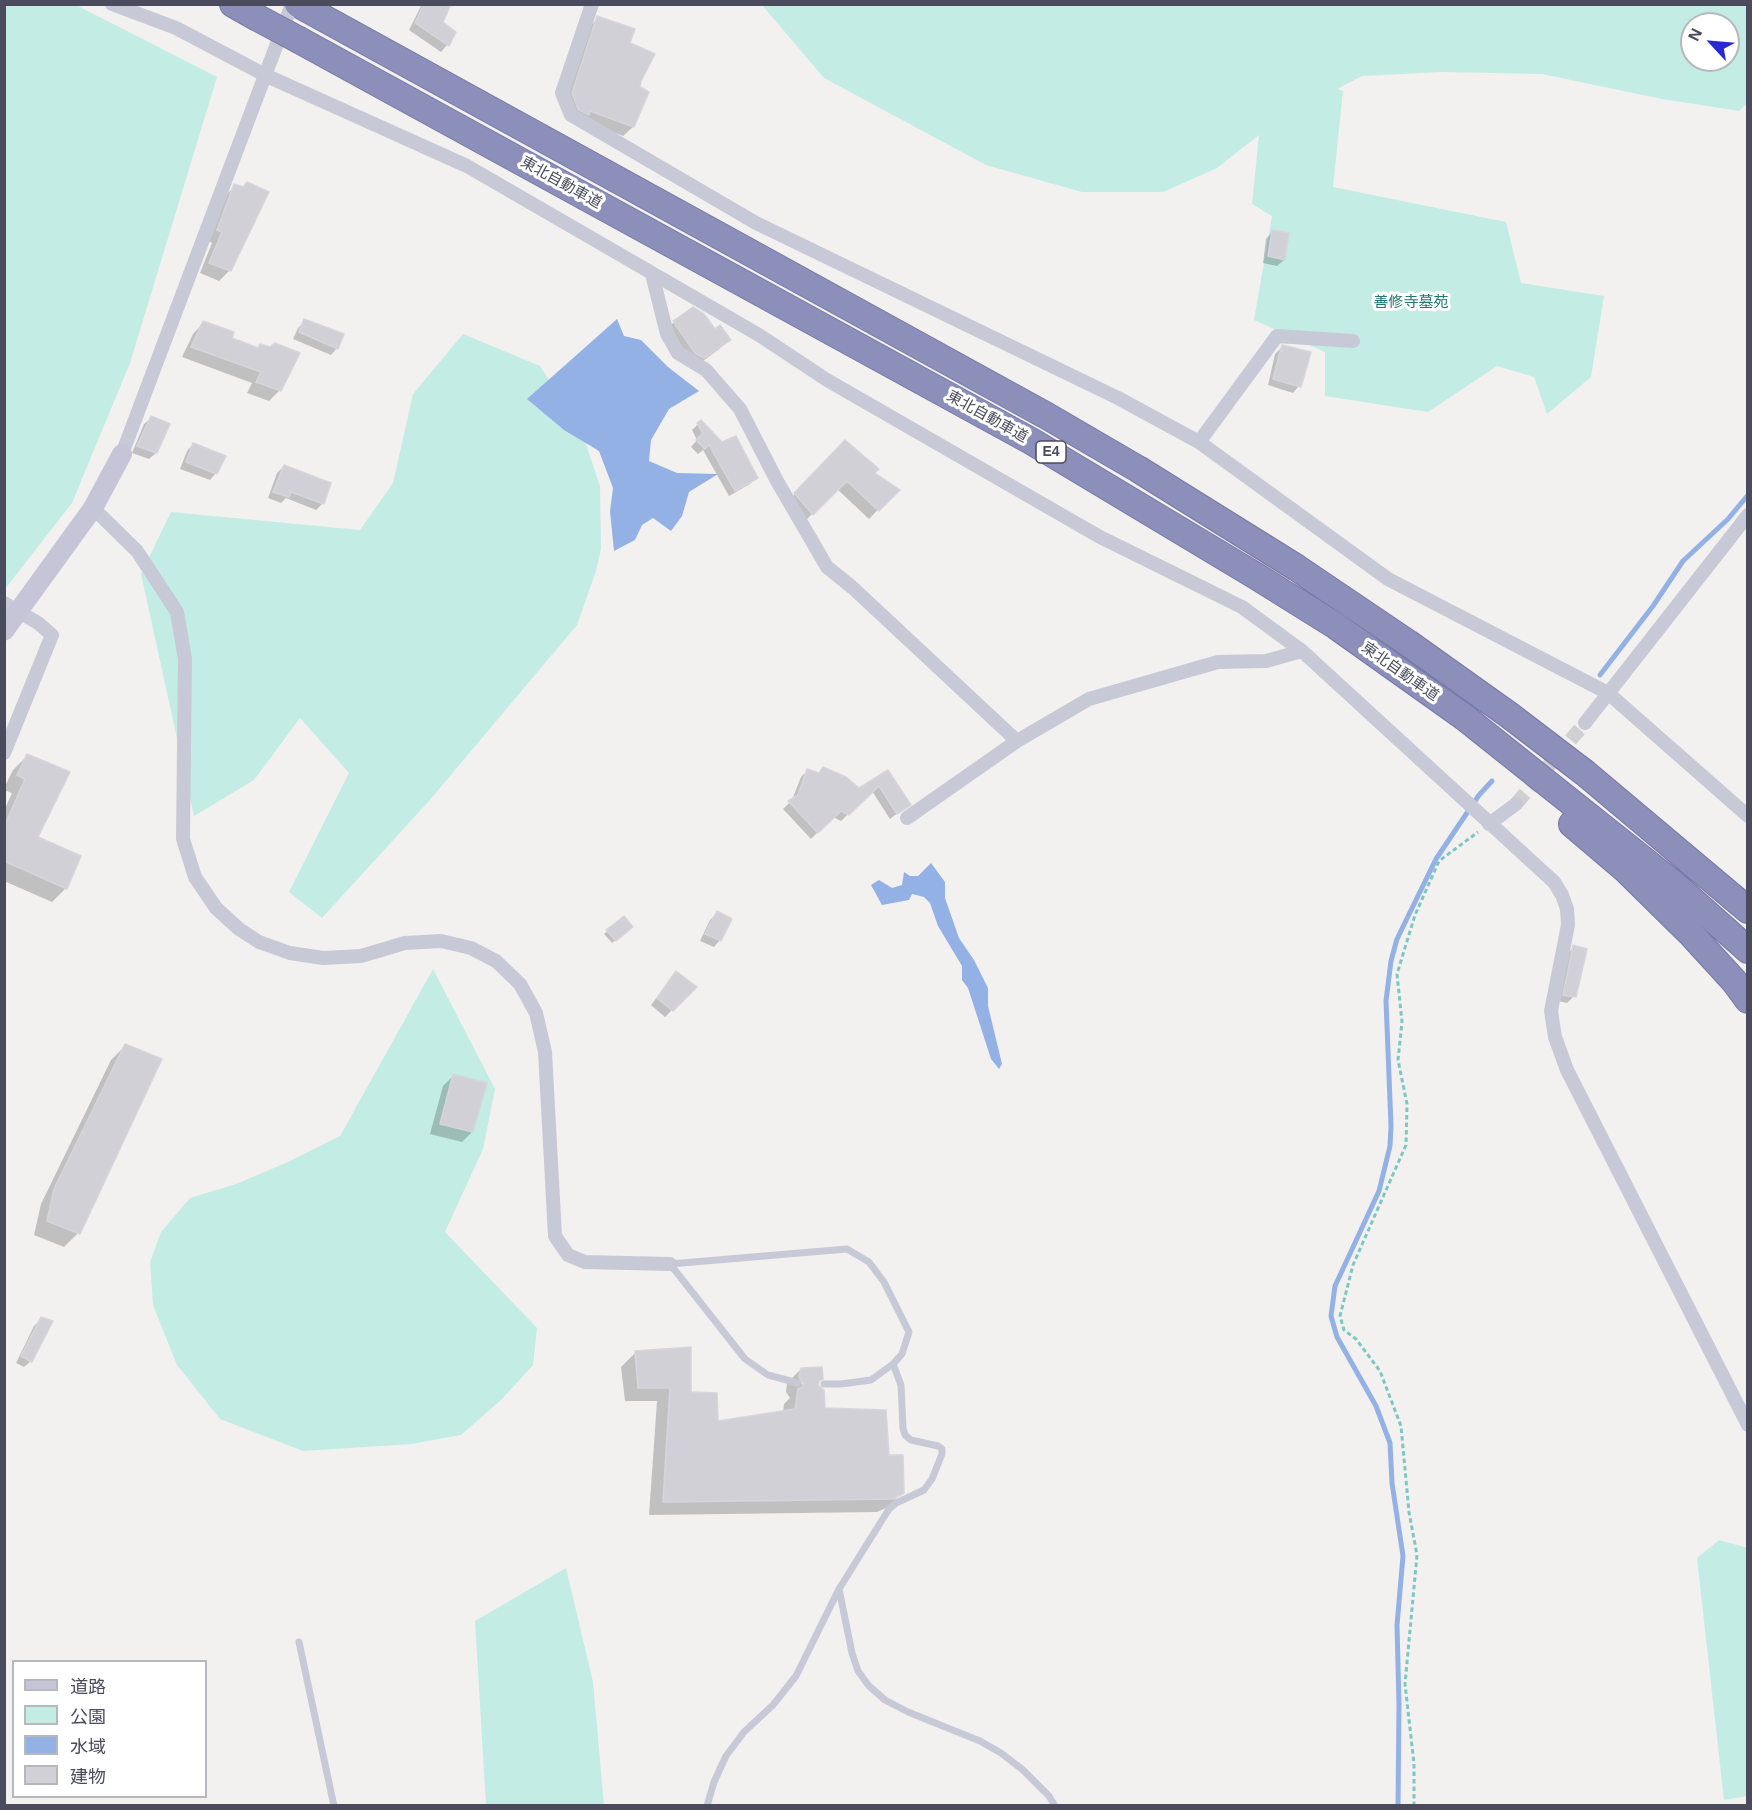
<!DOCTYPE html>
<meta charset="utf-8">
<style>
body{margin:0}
#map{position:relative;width:1752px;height:1810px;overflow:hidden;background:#f2f1f0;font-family:Helvetica,"Noto Sans JP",sans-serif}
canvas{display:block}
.frame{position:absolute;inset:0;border:6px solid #4a4b5c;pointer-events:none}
.legend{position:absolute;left:12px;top:1660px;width:195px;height:138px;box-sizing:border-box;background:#fff;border:2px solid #b7b7be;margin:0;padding:8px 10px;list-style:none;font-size:18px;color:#4a4b5c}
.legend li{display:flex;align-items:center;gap:12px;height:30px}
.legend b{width:30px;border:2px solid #b7b7be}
.north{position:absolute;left:1680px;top:12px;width:60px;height:60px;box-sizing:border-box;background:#fff;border:2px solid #b7b7be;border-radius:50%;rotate:296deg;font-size:16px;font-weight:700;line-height:24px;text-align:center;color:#4a4b5c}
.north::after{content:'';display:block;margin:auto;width:21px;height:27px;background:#2829d4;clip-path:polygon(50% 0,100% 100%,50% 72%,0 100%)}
</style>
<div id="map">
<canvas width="1752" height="1810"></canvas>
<div class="frame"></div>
<ul class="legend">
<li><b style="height:8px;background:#c5c5d7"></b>道路</li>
<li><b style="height:16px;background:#c3ece4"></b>公園</li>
<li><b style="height:16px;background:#94b1e5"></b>水域</li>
<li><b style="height:16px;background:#d1d0d7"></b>建物</li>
</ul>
<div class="north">N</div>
</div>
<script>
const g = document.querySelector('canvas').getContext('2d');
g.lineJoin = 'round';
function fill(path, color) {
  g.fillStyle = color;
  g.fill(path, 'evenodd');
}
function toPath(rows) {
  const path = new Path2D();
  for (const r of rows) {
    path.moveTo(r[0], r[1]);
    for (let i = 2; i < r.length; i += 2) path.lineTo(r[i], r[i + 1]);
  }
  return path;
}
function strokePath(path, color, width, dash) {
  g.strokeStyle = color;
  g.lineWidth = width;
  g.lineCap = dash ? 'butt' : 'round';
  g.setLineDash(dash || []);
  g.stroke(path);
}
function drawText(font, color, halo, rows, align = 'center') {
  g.font = font + ' Helvetica,"Noto Sans JP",sans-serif';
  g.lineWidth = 6;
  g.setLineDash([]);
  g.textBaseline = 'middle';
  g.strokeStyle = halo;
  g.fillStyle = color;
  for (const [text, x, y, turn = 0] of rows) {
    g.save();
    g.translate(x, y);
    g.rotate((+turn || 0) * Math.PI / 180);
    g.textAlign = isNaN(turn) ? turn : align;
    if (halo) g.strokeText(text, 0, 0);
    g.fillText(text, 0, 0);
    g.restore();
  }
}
fill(toPath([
 [5,4,76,5,217,77,130,363,72,503,5,589],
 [762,5,1747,5,1747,103,1739,111,1662,99,1542,74,1440,72,1362,76,1337,89,1343,91,1333,187,1506,222,1521,283,1604,296,1591,377,1547,414,1534,377,1497,366,1428,412,1325,396,1325,352,1254,320,1272,216,1252,204,1259,135,1217,168,1163,192,1082,192,986,165,824,78],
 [1692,24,1728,24,1728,60,1692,60],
 [463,334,540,366,582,432,600,486,601,549,596,571,577,625,429,801,322,918,289,892,349,773,300,718,254,780,194,816,141,574,171,512,360,530,393,483,413,394],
 [433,969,495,1089,483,1149,445,1232,537,1328,533,1365,501,1400,461,1435,412,1444,303,1451,220,1419,177,1365,153,1305,150,1262,161,1232,190,1198,236,1184,288,1162,340,1136],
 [1719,1540,1748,1548,1747,1796,1724,1800,1697,1558],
 [566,1568,593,1682,604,1805,486,1805,475,1621]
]), '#c3ece4');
fill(toPath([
 [617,319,624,336,641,340,668,367,699,391,669,409,651,440,649,461,677,473,718,474,689,492,682,516,671,531,653,518,642,525,635,540,614,551,610,511,613,488,599,451,564,430,527,399],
 [931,863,945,882,945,898,959,938,974,960,988,988,988,1006,1002,1064,999,1069,991,1059,968,988,962,980,962,966,938,926,930,903,924,897,912,894,909,900,882,905,871,885,879,880,892,888,902,885,904,872,910,876,918,876]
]), '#94b1e5');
fill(toPath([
 [422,4,450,4,441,22,454,33,447,45,441,52,409,30],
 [598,18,628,44,638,88,647,93,633,127,623,136,582,120,563,103,589,27],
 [235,186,230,270,219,281,200,273,212,243,207,240,225,196],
 [1272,232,1284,260,1277,266,1263,263,1266,239],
 [305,321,337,348,331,355,293,339,298,328],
 [674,322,714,331,729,340,718,350,693,368,664,332],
 [203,323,230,339,280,390,269,401,247,393,252,383,182,357,193,334],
 [1282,347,1299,386,1293,393,1268,385,1275,354],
 [151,418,156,453,149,459,132,453,144,424],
 [698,424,756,478,750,484,729,496,703,450,698,454,691,447,697,440,692,430],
 [846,442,873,473,897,490,869,519,837,489,803,523,786,503],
 [193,444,216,473,210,480,180,469,187,451],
 [284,466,323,503,316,510,286,498,281,503,268,498,277,473],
 [27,756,36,838,66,888,52,902,4,881,4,811,12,793,4,790,4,788,13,770],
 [807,771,859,790,887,772,909,804,890,819,872,791,841,821,833,817,811,839,783,809,792,800,801,777],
 [717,913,720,940,714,947,700,941,710,920],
 [624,918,631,927,612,943,604,934],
 [1574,947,1574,996,1567,1003,1558,1001,1567,954],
 [676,973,695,987,665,1017,651,1005],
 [125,1046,78,1233,64,1247,34,1235,41,1204,111,1060],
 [453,1076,472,1132,462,1142,430,1134,443,1086],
 [41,1319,31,1361,24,1367,16,1363,34,1326],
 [635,1353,689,1394,717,1422,783,1413,784,1404,790,1398,786,1392,787,1383,801,1369,818,1382,824,1409,888,1457,902,1492,888,1507,877,1512,649,1515,657,1401,625,1401,621,1367],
 [800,1381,803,1381,807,1391]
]), '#0003');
strokePath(toPath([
 [1600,675,1653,606,1683,561,1728,519,1748,495],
 [1398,1806,1399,1705,1397,1625,1403,1556,1392,1483,1390,1443,1376,1406,1337,1337,1331,1316,1335,1286,1379,1191,1390,1146,1391,1126,1386,1001,1391,961,1397,939,1436,859,1479,795,1492,781]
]), '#94b1e5', 5);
const building = toPath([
 [424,4,451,4,443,22,456,32,449,46,415,23,424,4],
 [597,16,635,29,630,43,655,54,641,81,640,87,649,92,634,127,590,111,589,115,578,109,572,93,597,16],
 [247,182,269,192,231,271,209,263,222,232,217,230,234,184,243,187,247,182],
 [1272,230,1289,233,1285,260,1268,256,1272,230],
 [693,307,704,314,715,329,720,325,731,340,704,358,695,353,673,321,693,307],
 [304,319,344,334,338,349,299,332,304,319],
 [203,321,234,332,232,338,258,348,260,344,270,347,275,343,300,353,281,391,256,382,261,372,191,347,203,321],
 [1282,345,1311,352,1301,387,1273,379,1282,345],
 [151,416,170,424,157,453,137,446,151,416],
 [701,420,722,442,736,436,758,478,735,491,709,445,705,449,696,440,703,433,697,423,701,420],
 [845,440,879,469,875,473,900,490,879,511,847,481,813,515,794,493,845,440],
 [193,443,226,456,217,474,186,462,193,443],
 [284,465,331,483,324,504,291,492,289,497,273,492,284,465],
 [27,754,70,772,38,837,81,856,67,889,4,861,4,827,25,779,17,775,27,754],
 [823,767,846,777,859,788,888,770,911,805,897,814,879,786,849,815,841,811,818,833,788,801,798,795,807,769,819,773,823,767],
 [717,911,732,919,721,941,705,934,717,911],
 [624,916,633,927,616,941,606,930,624,916],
 [1573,945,1587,949,1576,997,1563,995,1573,945],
 [676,971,697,987,673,1011,657,998,676,971],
 [125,1044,162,1059,80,1234,47,1221,54,1189,125,1044],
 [453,1074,487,1083,473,1132,440,1124,453,1074],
 [41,1317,53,1321,32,1362,21,1356,41,1317],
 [691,1347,691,1392,717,1393,718,1421,795,1409,798,1389,802,1387,804,1384,799,1377,801,1368,822,1367,823,1379,819,1381,818,1385,824,1390,825,1408,886,1410,889,1455,903,1455,904,1493,893,1499,663,1502,670,1388,638,1388,635,1351,691,1347]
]);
fill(building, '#d1d0d7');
strokePath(building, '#d6d5db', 1.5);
strokePath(toPath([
 [1516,804,1585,723]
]), '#d0d0d2', 14, [14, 7]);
const highway = toPath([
 [233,4,256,17],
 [298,4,1047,416,1138,469,1297,568,1408,643,1509,715,1585,773,1748,910],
 [299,40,1031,441,1256,576,1336,626,1464,717,1675,885,1748,950],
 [1572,824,1625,869,1692,935,1734,981,1748,1000]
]);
strokePath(highway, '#7779a6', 28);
strokePath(toPath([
 [1414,1806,1414,1764,1405,1684,1417,1555,1409,1512,1401,1426,1380,1371,1356,1339,1344,1330,1340,1316,1353,1265,1406,1145,1407,1104,1398,1060,1402,1022,1397,974,1415,915,1439,861,1478,832]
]), '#7dc7c3', 3, [4.5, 3]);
strokePath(toPath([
 [798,1383,768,1375,745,1359,670,1264,847,1249,869,1262,884,1282,909,1332,902,1354,893,1364,871,1380,841,1384,824,1384],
 [839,1589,852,1653,858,1671,869,1686,885,1700,908,1712,980,1741,1001,1753,1023,1770,1049,1796,1055,1806],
 [299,1642,334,1806],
 [707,1806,714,1782,726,1756,744,1732,773,1705,796,1676,839,1589,889,1509,896,1503,924,1490,932,1479,942,1454,942,1449,938,1446,911,1440,905,1435,903,1428,901,1385,893,1364]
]), '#c8c9d6', 7);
strokePath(toPath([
 [112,4,176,28,267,76,467,166,759,335,827,380,1100,537,1242,607,1302,651,1554,882,1562,895,1567,909,1568,925,1551,1011,1555,1037,1567,1070,1748,1425],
 [592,4,562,93,571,115,756,223,1118,398,1199,442,1388,579,1608,693,1748,816],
 [652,274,667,334,678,353,706,370,740,409,777,481,827,567,853,588,1017,741],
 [1199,442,1277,336,1353,341],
 [122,454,292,4],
 [93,508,137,551,177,612,185,659,183,839,195,877,216,908,239,929,259,942,290,953,323,958,361,956,405,943,441,941,471,948,496,961,520,984,536,1013,545,1052,555,1236,568,1255,585,1262,670,1264],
 [4,603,38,623,52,635,4,753],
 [1585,723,1748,515],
 [907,818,1017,741,1089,699,1218,662,1266,661,1302,651],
 [1489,824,1516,804]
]), '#c8c9d6', 14);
strokePath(toPath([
 [4,631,93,508,122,454]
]), '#c5c5d7', 20);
strokePath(highway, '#8c8fba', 26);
const highwayBridge = toPath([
 [256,17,299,40]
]);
strokePath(highwayBridge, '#7779a6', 28, []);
strokePath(highwayBridge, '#8c8fba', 26);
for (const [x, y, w] of [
 [1051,452,30]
]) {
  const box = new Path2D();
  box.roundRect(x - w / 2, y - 11, w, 22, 4.5);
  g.fillStyle = '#fff';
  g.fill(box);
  strokePath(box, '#4a4b5c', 1.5);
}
drawText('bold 14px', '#4a4b5c', null, [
 ["E4",1051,452]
]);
drawText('15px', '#4a4b5c', '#fff', [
 ["東北自動車道",561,183,29],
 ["東北自動車道",987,417,29],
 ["東北自動車道",1400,672,35]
]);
drawText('15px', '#1f7872', '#fff', [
 ["善修寺墓苑",1411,303]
]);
</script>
